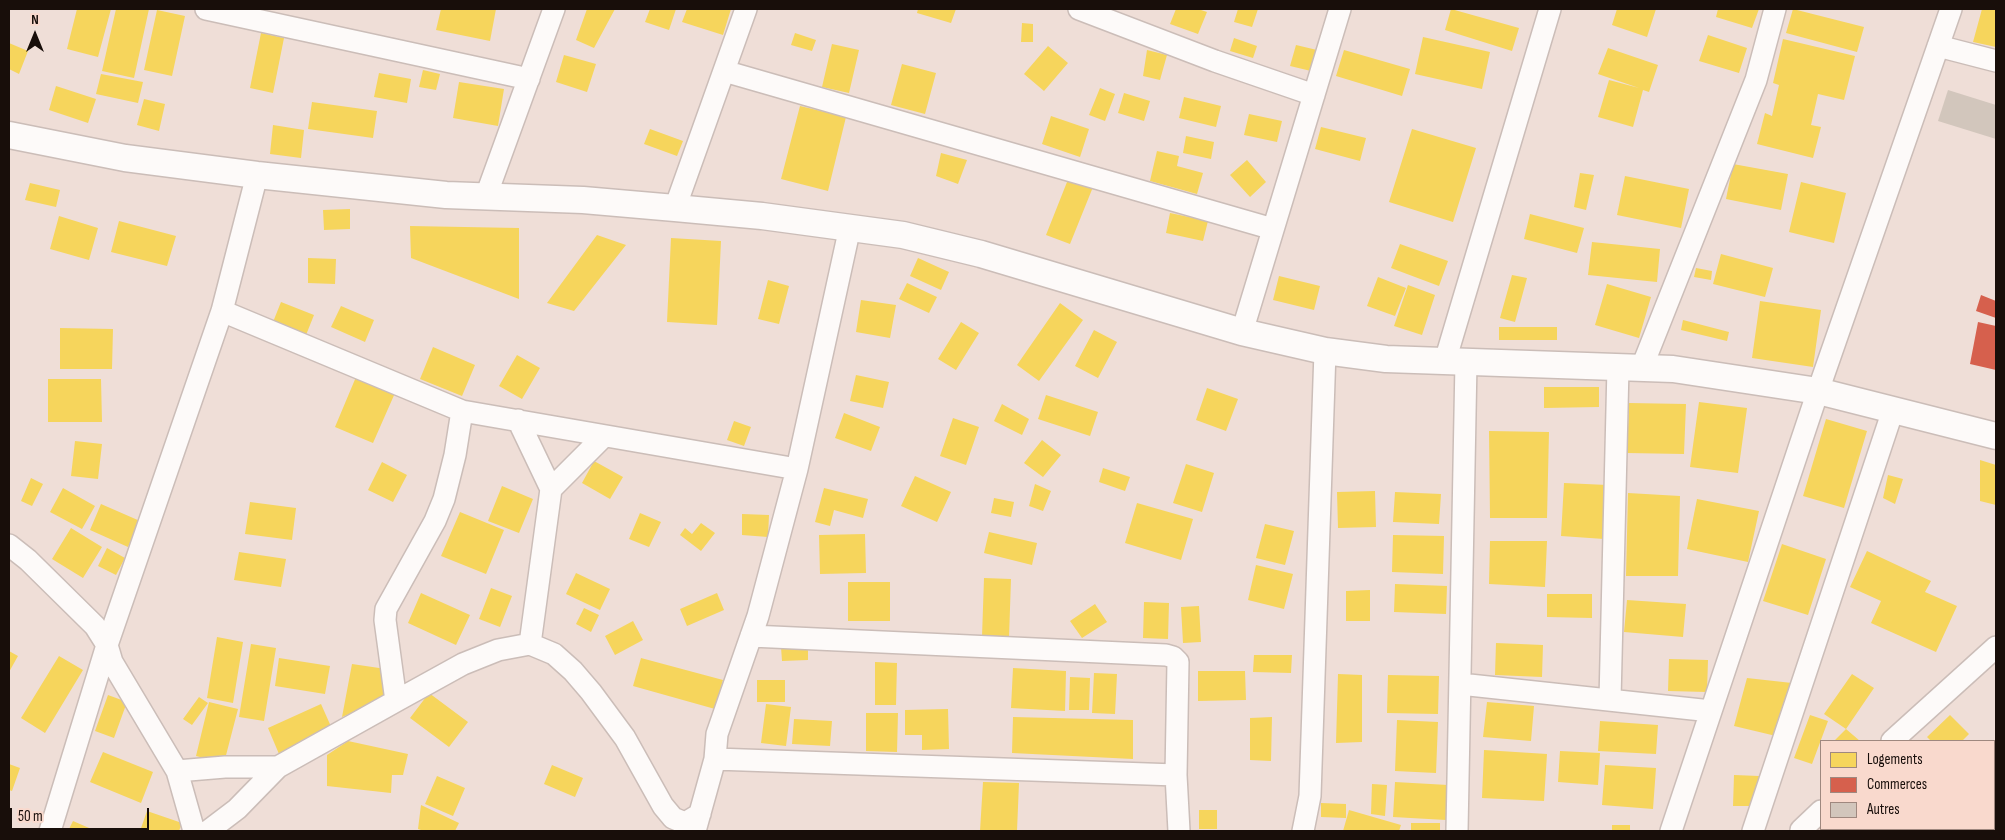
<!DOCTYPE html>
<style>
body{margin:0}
#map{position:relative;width:2005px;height:840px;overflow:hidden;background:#efded7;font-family:"Sofia Sans Condensed",sans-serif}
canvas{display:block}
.frame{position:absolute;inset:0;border:10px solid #180e0a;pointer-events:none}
.legend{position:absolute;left:1820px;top:740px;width:175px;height:90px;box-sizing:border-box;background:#f9d9cd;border:1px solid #9f887f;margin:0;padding:6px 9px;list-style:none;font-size:15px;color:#180e0a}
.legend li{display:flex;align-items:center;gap:10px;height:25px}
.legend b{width:25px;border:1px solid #9f887f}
.north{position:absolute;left:10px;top:10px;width:50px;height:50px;-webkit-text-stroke:4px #f9d9cd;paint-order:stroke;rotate:0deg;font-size:14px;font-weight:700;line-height:20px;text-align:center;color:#180e0a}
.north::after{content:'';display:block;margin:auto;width:18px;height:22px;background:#180e0a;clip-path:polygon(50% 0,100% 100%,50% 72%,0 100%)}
.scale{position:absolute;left:10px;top:808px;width:139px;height:22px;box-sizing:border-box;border:2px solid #180e0a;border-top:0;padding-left:6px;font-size:15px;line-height:18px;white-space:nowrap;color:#180e0a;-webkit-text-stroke:4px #f9d9cd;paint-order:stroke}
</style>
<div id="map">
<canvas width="2005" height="840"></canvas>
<div class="frame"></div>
<ul class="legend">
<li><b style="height:14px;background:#f6d55c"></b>Logements</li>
<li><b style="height:14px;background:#d6604d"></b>Commerces</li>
<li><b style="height:14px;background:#d2c6bc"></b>Autres</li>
</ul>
<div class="north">N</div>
<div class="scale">50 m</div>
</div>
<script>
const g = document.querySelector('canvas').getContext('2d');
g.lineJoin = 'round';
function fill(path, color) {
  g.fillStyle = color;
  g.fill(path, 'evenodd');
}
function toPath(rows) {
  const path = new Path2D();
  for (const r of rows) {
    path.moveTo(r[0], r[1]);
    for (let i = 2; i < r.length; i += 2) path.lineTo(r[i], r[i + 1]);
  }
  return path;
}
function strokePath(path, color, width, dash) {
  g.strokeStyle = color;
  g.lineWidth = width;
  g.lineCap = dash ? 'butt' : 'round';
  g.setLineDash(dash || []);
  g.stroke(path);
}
fill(toPath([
 [77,9,111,9,98,57,67,49],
 [116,9,149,9,134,78,102,71],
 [441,9,496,9,490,41,436,30],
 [587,9,615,9,594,48,576,40],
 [650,9,676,9,669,30,645,22],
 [687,9,731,9,723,35,682,22],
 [918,9,956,9,951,23,917,13],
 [1176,9,1198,9,1207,12,1198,34,1170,24],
 [1238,9,1258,9,1252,27,1234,22],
 [1451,9,1519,28,1512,51,1445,30],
 [1617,9,1656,9,1647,37,1612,25],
 [1718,9,1759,9,1752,28,1716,17],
 [1793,9,1864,27,1857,52,1786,33],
 [1982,9,1996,9,1996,47,1973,42],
 [157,10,185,16,172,76,144,70],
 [1022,23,1033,24,1033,42,1021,42],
 [261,33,284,38,273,93,250,88],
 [795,33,816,40,812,51,791,45],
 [1708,35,1747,48,1739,73,1699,61],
 [1423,37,1490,52,1482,89,1415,74],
 [1234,38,1257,46,1253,58,1230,51],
 [1783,39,1855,56,1844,100,1818,94,1811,125,1821,127,1813,158,1757,144,1765,113,1772,116,1779,85,1773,83],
 [9,43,28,51,19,74,9,69],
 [832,44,859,50,849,93,822,87],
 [1296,45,1317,50,1311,71,1290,66],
 [1048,46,1068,63,1044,91,1024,74],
 [1608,48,1658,65,1649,92,1643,90,1633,127,1598,117,1609,80,1639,88,1598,74],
 [1147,50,1167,55,1160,80,1143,76],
 [1344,50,1410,69,1402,96,1336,76],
 [564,55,596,64,587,92,556,82],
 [902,64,936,73,925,114,891,105],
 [423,70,440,74,436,90,419,87],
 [379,73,411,79,407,103,374,97],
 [101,74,143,82,138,103,96,94],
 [459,82,504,89,498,126,453,118],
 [56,86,96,99,88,123,49,110],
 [1100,88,1115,94,1105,121,1089,115],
 [1124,93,1150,101,1144,121,1118,113],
 [1184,97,1221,106,1216,127,1179,118],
 [144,99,165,104,159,131,137,125],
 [312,102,377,111,373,138,308,129],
 [800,106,846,117,828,191,781,179],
 [1249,114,1282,121,1277,142,1244,135],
 [1051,116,1089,129,1080,157,1042,144],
 [273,125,304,130,301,158,270,154],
 [1321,127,1366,138,1360,161,1315,149],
 [650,129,683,141,677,156,644,144],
 [1412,129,1476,148,1453,222,1389,202],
 [1186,136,1214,142,1211,159,1183,153],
 [1157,151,1179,156,1177,166,1203,173,1197,194,1150,181],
 [941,153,967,160,958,184,936,176],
 [1247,160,1266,182,1250,197,1230,175],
 [1733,164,1788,174,1781,210,1726,199],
 [1580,173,1594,175,1586,210,1574,207],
 [1625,176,1689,189,1681,228,1617,215],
 [1069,177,1093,187,1070,244,1046,235],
 [1801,182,1846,193,1834,243,1789,232],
 [30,183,60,190,56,207,25,200],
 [350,209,350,229,324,230,323,210],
 [1170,213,1208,221,1203,241,1166,233],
 [1530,214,1584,228,1577,253,1524,239],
 [59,216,98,228,89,260,50,249],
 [119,221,176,236,167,266,111,252],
 [410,226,519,228,519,299,411,258],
 [597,235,626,245,574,311,547,303],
 [671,238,721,241,717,325,667,322],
 [1592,242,1660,249,1657,282,1588,275],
 [1400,244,1448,261,1439,286,1391,268],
 [1721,254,1773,268,1765,297,1713,284],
 [308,258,336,259,335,284,308,283],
 [918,258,949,272,941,290,910,276],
 [1696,268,1712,271,1711,280,1694,277],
 [1512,275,1527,278,1515,322,1500,318],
 [1279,276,1320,286,1314,310,1273,300],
 [1378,277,1406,288,1395,316,1367,306],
 [768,280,789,286,779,324,758,319],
 [907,283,937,297,929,313,899,299],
 [1607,284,1651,297,1639,338,1595,325],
 [1408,285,1435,295,1422,335,1394,326],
 [861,300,896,305,890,338,856,332],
 [1760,301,1821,310,1813,367,1752,358],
 [281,302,314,315,306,335,273,322],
 [1060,303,1083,320,1039,381,1017,365],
 [341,306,374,320,365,342,331,327],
 [1683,320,1729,332,1727,341,1681,330],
 [961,322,979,333,956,370,938,359],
 [1499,327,1557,327,1557,340,1499,340],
 [60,328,113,329,112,369,60,369],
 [1094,330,1117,342,1098,378,1075,366],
 [433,347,475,365,462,396,420,379],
 [517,355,540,368,522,399,499,386],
 [856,375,889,382,883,408,850,401],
 [356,377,395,393,373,443,335,427],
 [48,379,101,379,102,422,48,422],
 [1544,387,1599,387,1599,407,1544,408],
 [1207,388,1238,399,1226,431,1196,420],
 [1046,395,1098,412,1090,436,1038,419],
 [1699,402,1747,408,1738,473,1690,467],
 [1629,403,1686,404,1684,454,1627,453],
 [1002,404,1029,419,1022,435,994,421],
 [844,413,880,427,871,451,835,438],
 [953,418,979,427,966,465,940,456],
 [1826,419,1867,431,1844,508,1803,496],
 [734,421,751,427,744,446,727,440],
 [1489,431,1549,432,1547,518,1490,518],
 [1042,440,1061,455,1043,477,1024,463],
 [75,441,102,444,98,479,71,476],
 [1980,460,1996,465,1996,505,1980,501],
 [594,461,623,477,610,499,582,483],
 [382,462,407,475,393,502,368,490],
 [1186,464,1214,473,1202,512,1173,503],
 [1103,468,1130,477,1125,491,1099,482],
 [1888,475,1903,479,1895,504,1883,498],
 [915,476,951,492,937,522,901,506],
 [31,478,43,484,32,506,21,501],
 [1564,483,1607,485,1604,539,1561,536],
 [1035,484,1051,491,1043,511,1029,506],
 [502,486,533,499,519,533,488,521],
 [63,488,95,506,82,529,50,512],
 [824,488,868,499,863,518,834,510,830,526,815,522],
 [1375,491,1376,527,1338,528,1337,492],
 [1395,492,1441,494,1439,524,1393,522],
 [1628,493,1680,496,1678,576,1626,576],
 [994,498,1014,502,1011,517,991,513],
 [1697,499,1759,511,1748,562,1687,549],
 [250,502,296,508,292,540,245,534],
 [1137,503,1193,519,1181,560,1125,543],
 [101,504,140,521,128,547,90,530],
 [460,512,504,530,486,574,441,556],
 [640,513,661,522,649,547,629,539],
 [742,514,769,515,768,537,742,535],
 [701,523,715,533,701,551,680,535,685,528,692,534],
 [1265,524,1294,531,1285,565,1256,558],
 [71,528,102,547,83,578,52,559],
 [989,532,1037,543,1032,565,984,553],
 [865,534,866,573,820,574,819,535],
 [1393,535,1444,536,1443,574,1392,572],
 [1490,541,1547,541,1545,587,1489,584],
 [1782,544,1826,559,1808,615,1763,601],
 [107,548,125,558,116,575,98,566],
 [1867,551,1931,581,1925,592,1957,606,1936,652,1871,623,1881,601,1850,587],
 [239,552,286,559,281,587,234,580],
 [1256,565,1293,574,1284,609,1248,600],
 [576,573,610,589,600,610,566,594],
 [984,578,1011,579,1009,638,982,637],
 [848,582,890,582,890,621,848,621],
 [1395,584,1447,586,1446,614,1394,612],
 [491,588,512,596,500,627,479,619],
 [1370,590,1370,621,1346,621,1346,591],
 [421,593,470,615,456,645,408,623],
 [717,593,724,610,687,626,680,609],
 [1547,594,1592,594,1592,618,1547,617],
 [1627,600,1686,604,1683,637,1624,632],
 [1144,602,1169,603,1168,639,1143,638],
 [1095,604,1107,622,1082,638,1070,621],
 [1199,606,1201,642,1183,643,1181,607],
 [584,608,599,615,591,632,576,624],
 [633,621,643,640,615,655,605,636],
 [217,637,243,642,233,703,207,698],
 [1496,643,1543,645,1542,677,1495,675],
 [251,644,276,648,264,721,239,717],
 [808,646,808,660,782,661,781,647],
 [9,651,18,656,9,672],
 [1254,655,1292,655,1291,673,1253,672],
 [59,656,83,670,45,733,21,718],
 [279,658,330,666,325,694,275,686],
 [641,658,723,680,715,709,633,686],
 [1669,659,1708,660,1707,692,1668,691],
 [875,662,897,663,896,705,875,705],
 [352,664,386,669,386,699,342,717],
 [1013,668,1066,671,1065,711,1011,708],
 [1198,671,1245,671,1246,700,1198,701],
 [1094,673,1117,674,1115,714,1092,713],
 [1338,674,1362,675,1362,742,1336,743],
 [1852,674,1874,688,1846,729,1824,714],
 [1388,675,1439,676,1438,714,1387,713],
 [1070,677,1090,678,1089,710,1069,710],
 [1747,678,1792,683,1776,736,1734,726],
 [757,680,785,680,785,702,757,702],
 [429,693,468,722,449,747,410,718],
 [108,695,127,702,114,738,95,731],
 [199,697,208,703,192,725,183,719],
 [209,702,238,709,224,763,196,756],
 [1487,702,1534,706,1531,741,1483,737],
 [321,704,333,731,279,754,268,728],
 [766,704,791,707,786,746,761,743],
 [948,709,949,749,922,750,922,735,905,735,905,710],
 [866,713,898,713,897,752,866,751],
 [1810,715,1828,721,1812,764,1794,758],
 [1950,715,1969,734,1962,741,1931,741,1927,737],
 [1013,717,1133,720,1133,759,1012,753],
 [1272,717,1271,761,1250,760,1250,718],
 [794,719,832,721,830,746,792,744],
 [1397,720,1438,722,1436,773,1395,771],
 [1600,721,1658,725,1656,754,1598,751],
 [1846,729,1860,741,1834,741],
 [348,741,408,754,403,775,392,775,391,793,327,786,327,755],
 [1484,750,1547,754,1544,801,1482,798],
 [1560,751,1600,753,1598,785,1558,782],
 [103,752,153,772,141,803,90,782],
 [9,764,20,768,12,791,9,790],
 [552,765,583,778,575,797,544,784],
 [1605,765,1656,768,1653,809,1602,805],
 [1734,775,1759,776,1758,806,1733,806],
 [437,776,465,788,453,816,425,804],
 [983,782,1019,783,1017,831,980,831],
 [1395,782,1448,785,1446,820,1393,817],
 [1372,784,1387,785,1385,816,1371,814],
 [1321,803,1346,804,1346,818,1321,817],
 [421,805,459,823,455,831,424,831,418,829],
 [1199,810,1217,810,1217,829,1199,829],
 [1349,810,1401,825,1399,831,1343,831],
 [147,811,182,823,179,831,140,831],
 [73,821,96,831,68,831],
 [1411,823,1440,823,1440,831,1411,831],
 [1612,825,1630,825,1630,831,1612,831]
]), '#f6d55c');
fill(toPath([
 [1981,295,1996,301,1996,318,1976,311],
 [1978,322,1996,326,1996,370,1970,364]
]), '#d6604d');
fill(toPath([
 [1948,90,1996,105,1996,139,1938,121]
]), '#d2c6bc');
const minor = toPath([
 [206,9,529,79],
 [1079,9,1215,61,1314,95],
 [1938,46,1996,61],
 [724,71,1273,229],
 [486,196,554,9],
 [675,208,746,9],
 [222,311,462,411,797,469],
 [1242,332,1340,9],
 [1445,361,1550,9],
 [1642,367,1756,80,1775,9],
 [518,420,551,489,530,644],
 [551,489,603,437],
 [9,545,28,560,95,626,107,645,112,662,177,771,194,831],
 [751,636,1166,655,1173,657,1178,662,1176,775,1179,831],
 [1460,684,1711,711],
 [1610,700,1618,367],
 [396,701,463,664,498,650,530,644,554,654,573,671,591,692,625,738,663,806,673,818,685,823,700,814],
 [1892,741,1996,647],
 [715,759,1176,775],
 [177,771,225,767,278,767],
 [1994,793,1996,789],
 [1801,830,1821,811],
 [50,831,107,645,222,311,257,175],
 [208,831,237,809,278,767,396,701,385,620,386,609,435,521,444,499,455,455,462,411],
 [695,831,715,759,717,734,758,616,797,469,850,227],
 [1303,831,1310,796,1325,351],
 [1457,831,1466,362],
 [1671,831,1818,391,1951,9],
 [1753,831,1893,410],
 [1962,831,1964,829]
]);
const major = toPath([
 [9,135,125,158,257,175,446,195,583,200,675,208,762,216,903,235,981,254,1242,332,1325,351,1386,359,1673,369,1818,391,1996,436]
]);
strokePath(minor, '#cbbdb8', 24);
strokePath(major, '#cbbdb8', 29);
strokePath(minor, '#fdfaf9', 21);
strokePath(major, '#fdfaf9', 26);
</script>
